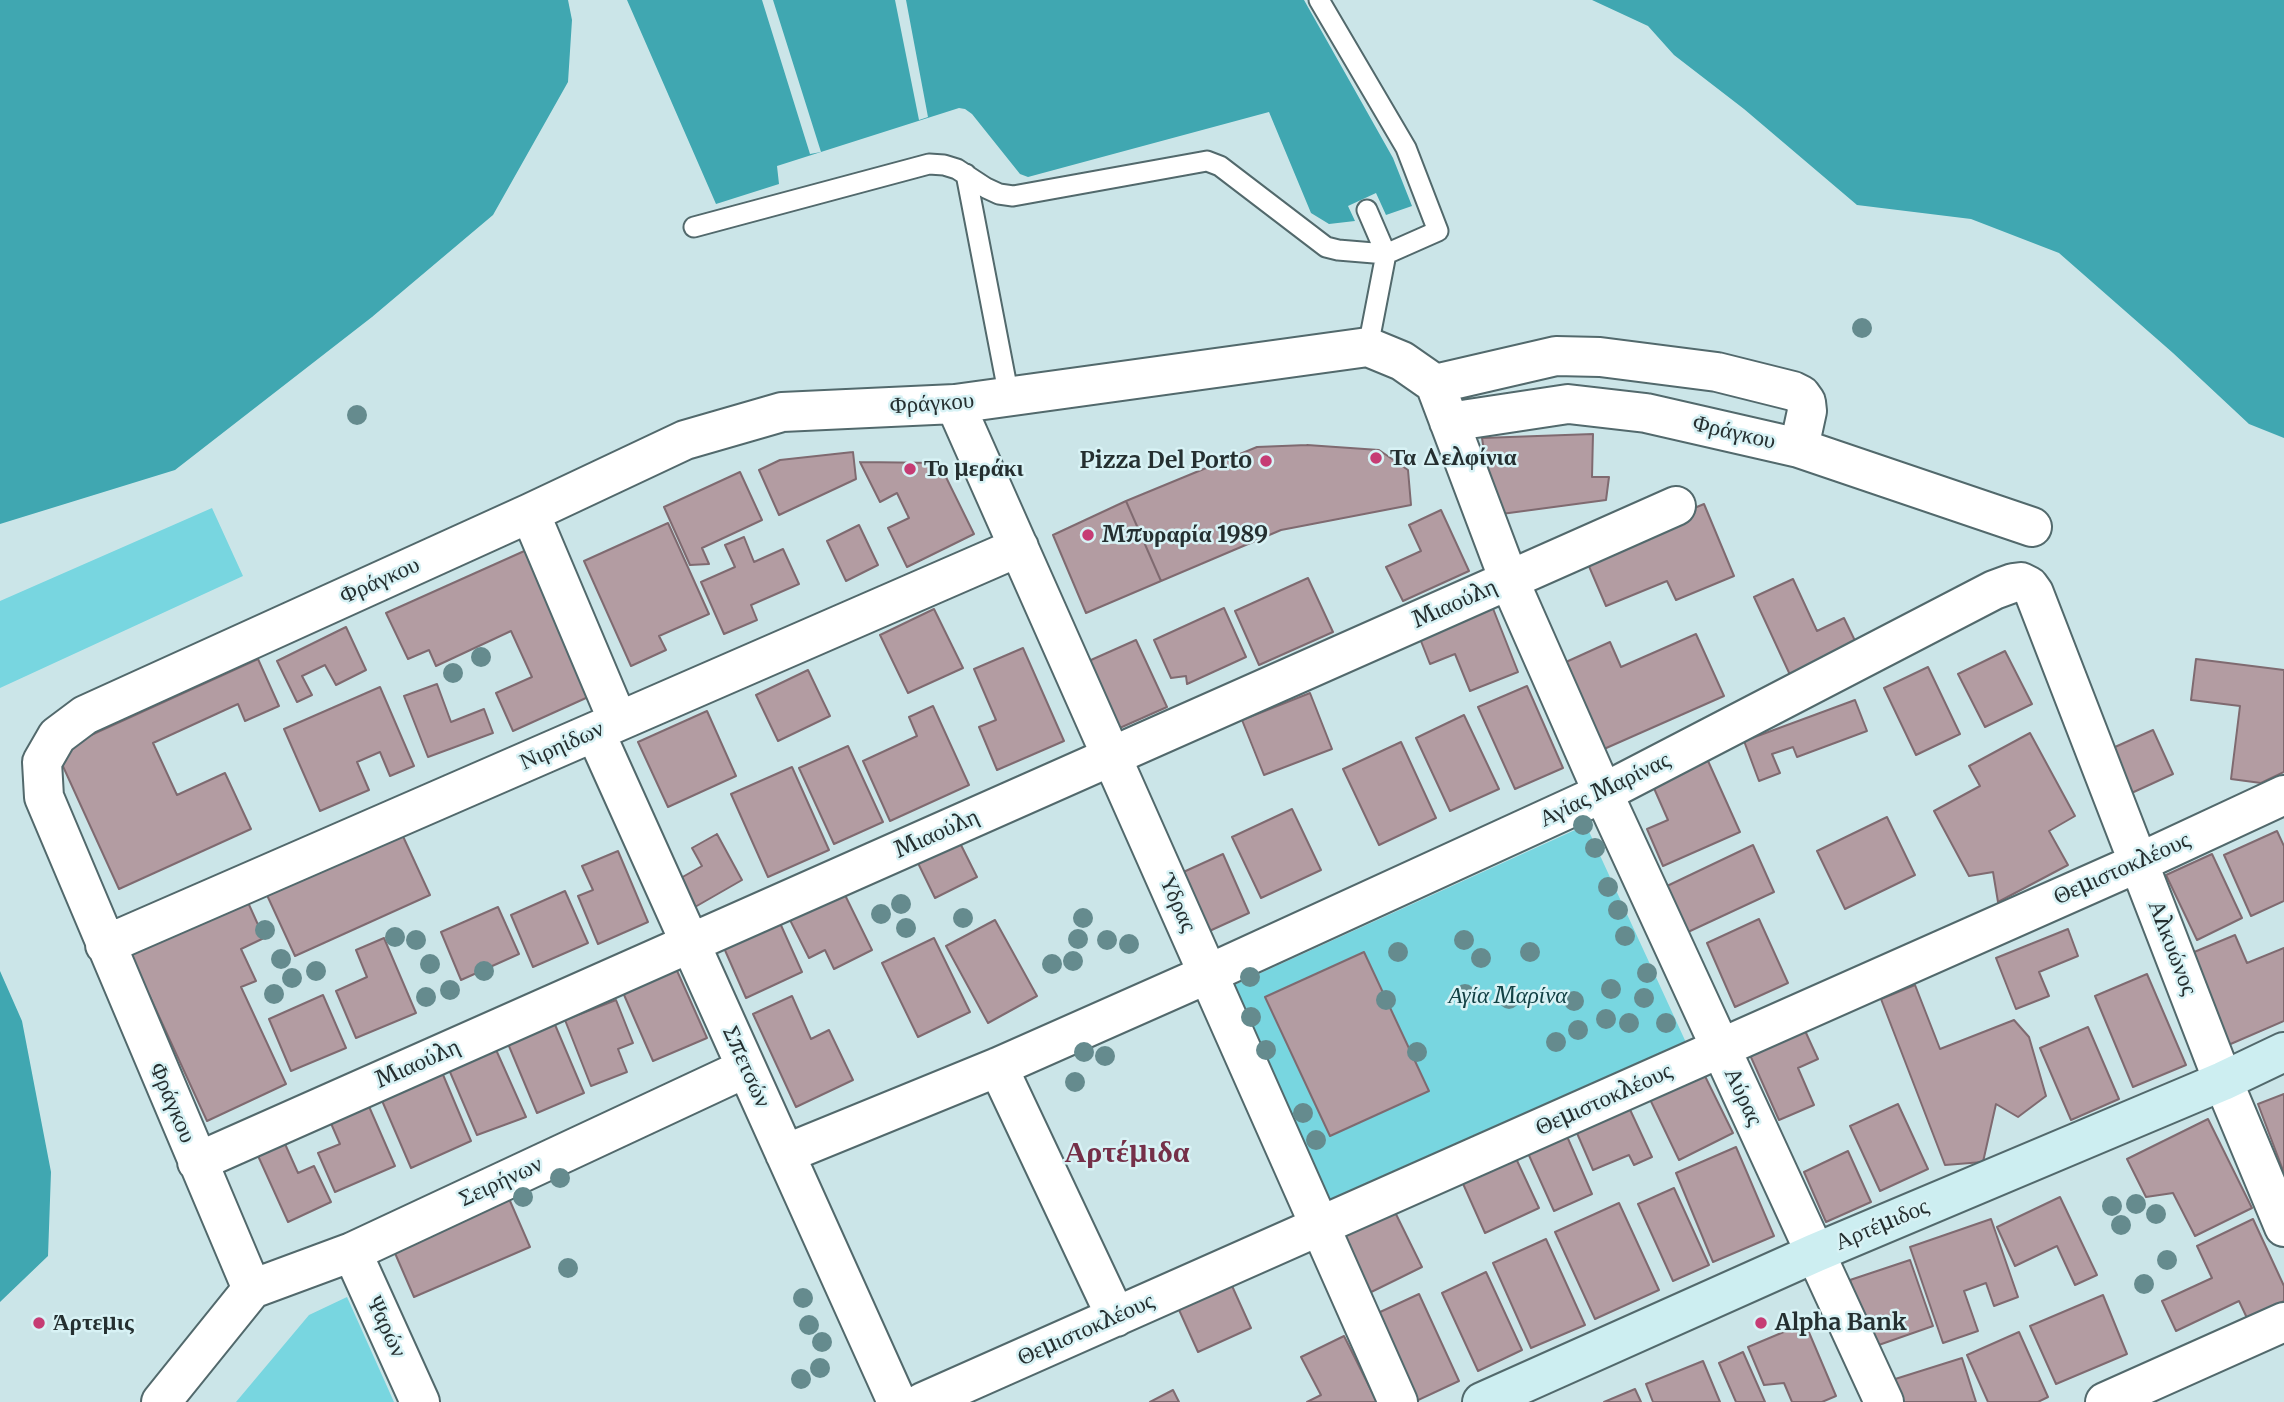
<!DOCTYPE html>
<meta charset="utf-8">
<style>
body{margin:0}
canvas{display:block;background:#cbe5e8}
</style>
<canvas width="2284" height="1402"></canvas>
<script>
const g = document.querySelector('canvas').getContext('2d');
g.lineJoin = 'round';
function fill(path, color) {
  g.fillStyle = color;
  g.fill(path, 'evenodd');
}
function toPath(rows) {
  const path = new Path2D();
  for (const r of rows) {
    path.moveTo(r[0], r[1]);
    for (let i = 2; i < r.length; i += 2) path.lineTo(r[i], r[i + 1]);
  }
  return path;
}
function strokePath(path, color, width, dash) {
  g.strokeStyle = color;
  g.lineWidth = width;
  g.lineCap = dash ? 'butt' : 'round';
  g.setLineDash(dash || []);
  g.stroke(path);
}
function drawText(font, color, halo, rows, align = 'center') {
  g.font = font + ' Merriweather,serif';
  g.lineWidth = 5;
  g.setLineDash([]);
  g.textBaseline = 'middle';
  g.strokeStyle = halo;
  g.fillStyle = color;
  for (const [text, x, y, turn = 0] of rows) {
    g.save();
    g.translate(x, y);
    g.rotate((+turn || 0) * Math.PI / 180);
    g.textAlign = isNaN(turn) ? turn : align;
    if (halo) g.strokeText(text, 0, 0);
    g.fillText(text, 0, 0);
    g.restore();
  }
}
fill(toPath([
 [212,508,243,576,0,688,0,601],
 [1586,825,1689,1049,1320,1217,1219,992],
 [347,1297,394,1402,236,1402,309,1315]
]), '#78d6e0');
fill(toPath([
 [0,0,568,0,572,20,568,82,493,215,372,317,175,470,0,524],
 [627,0,1304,0,1393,158,1412,206,1386,215,1376,193,1348,206,1355,221,1329,224,1311,213,1269,112,1028,177,1020,174,972,114,965,109,959,108,777,166,779,184,716,204],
 [1592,0,2284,0,2284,438,2249,424,2173,353,2059,253,1971,219,1857,205,1744,109,1674,55,1648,26],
 [0,971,22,1021,51,1172,48,1256,0,1302]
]), '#40a7b1');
fill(toPath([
 [762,0,773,0,821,152,810,154],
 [895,0,906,0,928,117,919,120]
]), '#cbe5e8');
const building = toPath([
 [1593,434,1592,477,1609,477,1606,500,1494,515,1482,438,1593,434],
 [1307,445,1379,450,1408,470,1411,505,1281,530,1161,581,1126,501,1257,447,1307,445],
 [853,452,856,479,779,515,759,470,780,460,853,452],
 [860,462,939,463,974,534,907,567,888,528,909,518,897,493,880,502,860,462],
 [740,472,762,520,702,548,709,564,690,565,664,507,740,472],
 [1126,501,1161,581,1086,613,1053,535,1126,501],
 [1704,504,1734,576,1676,600,1667,581,1606,606,1588,564,1634,533,1704,504],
 [1441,510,1469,571,1403,601,1386,567,1421,551,1409,525,1441,510],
 [668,523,709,614,659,636,666,650,631,666,584,561,668,523],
 [859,525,878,565,846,581,827,541,859,525],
 [744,537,754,562,783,549,799,584,751,605,757,620,724,634,701,582,735,567,725,545,744,537],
 [531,548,597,693,513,731,496,693,532,677,511,631,436,666,429,650,408,659,386,613,531,548],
 [1308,578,1333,632,1259,665,1235,611,1308,578],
 [1793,579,1817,631,1844,618,1858,647,1791,677,1754,597,1793,579],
 [1490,601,1518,672,1470,691,1455,654,1430,664,1417,631,1490,601],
 [1224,608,1246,657,1187,684,1186,676,1171,678,1154,640,1224,608],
 [934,609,963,668,908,693,880,635,934,609],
 [346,627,366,670,336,685,325,665,302,676,312,695,297,702,277,661,346,627],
 [1696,634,1724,696,1604,749,1566,662,1610,642,1621,667,1696,634],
 [1136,640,1167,707,1113,731,1082,664,1136,640],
 [1023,648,1064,741,997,770,979,727,996,720,974,669,1023,648],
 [2005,651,2032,704,1985,727,1958,674,2005,651],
 [258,659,279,706,245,721,238,704,153,743,177,795,225,773,251,829,119,889,56,751,258,659],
 [2196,659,2284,670,2284,772,2261,783,2231,779,2240,706,2191,700,2196,659],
 [1928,667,1960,734,1916,755,1884,688,1928,667],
 [808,670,830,716,778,741,756,695,808,670],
 [437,684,451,722,484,709,493,733,428,757,404,696,437,684],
 [1527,686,1563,768,1515,789,1478,707,1527,686],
 [380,687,414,766,390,776,380,752,357,762,369,790,320,811,284,729,380,687],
 [1310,693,1332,749,1264,775,1242,720,1310,693],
 [1855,700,1867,731,1797,757,1793,747,1772,754,1780,773,1759,781,1744,741,1855,700],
 [933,706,969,785,890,821,863,761,917,736,909,717,933,706],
 [707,711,736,776,668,807,638,742,707,711],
 [1464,715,1499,789,1450,811,1416,738,1464,715],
 [2153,730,2173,774,2125,796,2106,751,2153,730],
 [2030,733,2075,816,2049,831,2068,865,1998,902,1993,872,1969,876,1934,811,1980,786,1969,766,2030,733],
 [1401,742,1436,818,1379,845,1343,769,1401,742],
 [848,746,883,822,834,844,799,768,848,746],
 [1704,752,1740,832,1663,866,1647,829,1668,820,1649,777,1704,752],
 [792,767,829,850,768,877,731,794,792,767],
 [1292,809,1321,870,1261,898,1232,837,1292,809],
 [1887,817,1915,875,1845,909,1817,851,1887,817],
 [2277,831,2284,846,2284,901,2251,916,2224,855,2277,831],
 [401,832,430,895,295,956,266,893,401,832],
 [717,834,742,880,695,907,679,879,702,866,692,848,717,834],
 [958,839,977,877,935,898,916,859,958,839],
 [1753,845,1774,892,1688,932,1667,886,1753,845],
 [618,851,648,922,598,944,578,896,593,890,582,866,618,851],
 [1223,854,1249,913,1205,933,1179,874,1223,854],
 [2212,854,2242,918,2197,940,2166,875,2212,854],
 [565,891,588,943,533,967,511,915,565,891],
 [844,893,872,950,834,969,825,950,809,958,790,920,844,893],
 [246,898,264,938,241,949,256,981,241,987,286,1084,207,1121,129,951,246,898],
 [498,907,519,954,461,980,441,932,498,907],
 [1759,919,1788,983,1735,1007,1707,943,1759,919],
 [995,920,1037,996,988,1023,946,946,995,920],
 [780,923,802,972,746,998,724,948,780,923],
 [2068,929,2078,956,2039,972,2049,996,2016,1009,1996,958,2068,929],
 [2235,935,2247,963,2284,948,2284,1021,2226,1046,2187,955,2235,935],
 [384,938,416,1013,356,1038,336,991,367,977,356,950,384,938],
 [934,938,970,1012,918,1037,882,963,934,938],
 [1364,952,1429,1091,1330,1136,1265,997,1364,952],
 [674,964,707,1038,653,1061,621,988,674,964],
 [2147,974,2186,1065,2133,1087,2095,996,2147,974],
 [1915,985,1940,1049,2014,1020,2029,1037,2046,1096,2018,1117,1996,1104,1983,1162,1945,1165,1881,999,1915,985],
 [323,995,346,1048,291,1071,269,1019,323,995],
 [792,996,811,1039,829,1030,853,1080,796,1107,753,1014,792,996],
 [616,1000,633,1043,618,1049,627,1072,591,1086,565,1020,616,1000],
 [553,1020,584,1093,537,1113,506,1039,553,1020],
 [1801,1022,1818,1059,1798,1068,1814,1105,1779,1120,1746,1046,1801,1022],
 [2088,1027,2119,1099,2071,1120,2040,1048,2088,1027],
 [493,1043,526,1117,477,1135,447,1065,493,1043],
 [1699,1064,1733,1133,1679,1160,1646,1091,1699,1064],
 [441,1070,471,1141,411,1168,380,1096,441,1070],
 [2284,1094,2284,1173,2258,1104,2284,1094],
 [364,1095,395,1166,335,1192,318,1153,340,1144,326,1112,364,1095],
 [1626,1101,1652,1157,1634,1165,1629,1155,1593,1170,1573,1124,1626,1101],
 [1898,1104,1928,1169,1880,1191,1850,1126,1898,1104],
 [2208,1119,2252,1208,2195,1236,2173,1193,2146,1197,2127,1159,2208,1119],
 [1566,1134,1592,1194,1554,1211,1527,1151,1566,1134],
 [281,1135,298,1173,314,1166,331,1202,288,1222,254,1147,281,1135],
 [1736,1147,1774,1236,1713,1262,1676,1173,1736,1147],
 [1848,1151,1871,1202,1826,1222,1804,1172,1848,1151],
 [1513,1152,1539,1208,1485,1233,1460,1177,1513,1152],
 [1674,1188,1709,1265,1673,1281,1638,1204,1674,1188],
 [507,1194,530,1247,414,1297,391,1244,507,1194],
 [2060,1197,2097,1275,2075,1285,2057,1246,2015,1266,1997,1227,2060,1197],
 [1619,1203,1659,1290,1595,1319,1555,1232,1619,1203],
 [1391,1204,1422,1267,1355,1300,1325,1236,1391,1204],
 [1991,1219,2018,1297,1994,1306,1986,1283,1964,1291,1978,1331,1943,1343,1910,1247,1991,1219],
 [2253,1219,2284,1286,2284,1301,2247,1318,2239,1301,2176,1331,2162,1301,2212,1278,2197,1246,2253,1219],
 [1546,1239,1585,1325,1531,1348,1493,1263,1546,1239],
 [1910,1260,1933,1326,1873,1347,1850,1280,1910,1260],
 [1486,1272,1522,1350,1478,1371,1442,1293,1486,1272],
 [1228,1277,1251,1328,1198,1352,1175,1301,1228,1277],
 [1419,1294,1459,1381,1414,1402,1365,1319,1419,1294],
 [2103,1295,2127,1354,2056,1384,2030,1326,2103,1295],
 [1805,1323,1836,1396,1822,1402,1792,1402,1784,1383,1764,1385,1748,1347,1805,1323],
 [2019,1332,2048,1397,2038,1402,1988,1402,1967,1355,2019,1332],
 [1344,1336,1377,1402,1307,1402,1321,1395,1301,1357,1344,1336],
 [1743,1352,1765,1402,1736,1402,1719,1363,1743,1352],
 [1962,1358,1976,1402,1899,1402,1892,1380,1962,1358],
 [1703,1361,1720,1402,1653,1402,1646,1384,1703,1361],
 [1635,1389,1641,1402,1604,1402,1635,1389],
 [1173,1390,1179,1402,1150,1402,1173,1390]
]);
fill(building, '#b39ca2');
strokePath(building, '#7f6a70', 2);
const service = toPath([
 [966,174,1009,397],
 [1367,210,1386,254,1368,347],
 [694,227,929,164,944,165,957,169,986,188,999,194,1013,196,1207,161,1220,166,1326,247,1338,250,1386,254,1438,231,1406,148,1319,0]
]);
const minor = toPath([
 [1435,384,1556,356,1600,357,1717,372,1793,391,1801,395,1806,402,1807,411,1799,448,1646,413,1568,404,1449,422],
 [955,404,1398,1402],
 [1799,448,2032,527],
 [530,513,618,721],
 [595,732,897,1402],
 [105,945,1019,547],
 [998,1067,1116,1317],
 [785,1154,998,1067,1208,974,1603,793,1994,590,2013,583,2021,582,2029,586,2034,593,2223,1081,2284,1227],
 [197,1162,1676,506],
 [352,1252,420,1402],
 [252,1289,352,1252,746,1068],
 [161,1402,252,1289,44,797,42,762,57,736,85,715,530,513,685,440,782,412,955,404,1368,347,1402,361,1435,384,1509,580,1603,793,1884,1402],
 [923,1402,2140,862,2284,795],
 [2105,1402,2284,1322]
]);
const secondary = toPath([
 [1482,1402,1815,1253,2223,1081,2284,1052]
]);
strokePath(service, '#52696c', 23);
strokePath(minor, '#52696c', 42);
strokePath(secondary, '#52696c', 42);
strokePath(service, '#fff', 19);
strokePath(minor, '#fff', 38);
strokePath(secondary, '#cdeef1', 38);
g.fillStyle = '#658b8e';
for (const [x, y] of [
 [1862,328],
 [357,415],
 [481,657],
 [453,673],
 [1583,825],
 [1595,848],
 [1608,887],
 [901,904],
 [1618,910],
 [881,914],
 [963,918],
 [1083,918],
 [906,928],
 [265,930],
 [1625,936],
 [395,937],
 [1078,939],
 [416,940],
 [1107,940],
 [1464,940],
 [1129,944],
 [1398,952],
 [1530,952],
 [1481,958],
 [281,959],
 [1073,961],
 [430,964],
 [1052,964],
 [316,971],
 [484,971],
 [1647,973],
 [1250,977],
 [292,978],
 [1611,989],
 [450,990],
 [274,994],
 [1465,994],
 [426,997],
 [1644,998],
 [1509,999],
 [1386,1000],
 [1574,1001],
 [1251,1017],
 [1606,1019],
 [1629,1023],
 [1666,1023],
 [1578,1030],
 [1556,1042],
 [1266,1050],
 [1084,1052],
 [1417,1052],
 [1105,1056],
 [1075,1082],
 [1303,1113],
 [1316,1140],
 [560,1178],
 [523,1197],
 [2136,1204],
 [2112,1206],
 [2156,1214],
 [2121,1225],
 [2167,1260],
 [568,1268],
 [2144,1284],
 [803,1298],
 [809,1325],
 [822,1342],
 [820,1368],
 [801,1379]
]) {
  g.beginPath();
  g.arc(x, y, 10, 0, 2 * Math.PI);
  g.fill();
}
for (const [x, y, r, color] of [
 [1376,458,7,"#c63c74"],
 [1266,461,7,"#c63c74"],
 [910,469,7,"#c63c74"],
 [1088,535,7,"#c63c74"],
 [39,1323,7,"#c63c74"],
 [1761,1323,7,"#c63c74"]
]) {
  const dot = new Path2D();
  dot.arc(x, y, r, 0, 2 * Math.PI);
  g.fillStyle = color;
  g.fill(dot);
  strokePath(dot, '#d8f2f5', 2.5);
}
drawText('23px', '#252f30', '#d8f2f5', [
 ["Φράγκου",932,404,-4],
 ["Φράγκου",1734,433,13],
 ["Φράγκου",380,581,-24],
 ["Μιαούλη",1455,604,-24],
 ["Νιρηίδων",562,746,-24],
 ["Αγίας Μαρίνας",1605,790,-26],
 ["Μιαούλη",937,834,-24],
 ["Θεμιστοκλέους",2122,869,-24],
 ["Ύδρας",1177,903,66],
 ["Αλκυώνος",2172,948,69],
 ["Μιαούλη",418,1064,-24],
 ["Σπετσών",746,1067,66],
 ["Αύρας",1743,1097,65],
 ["Θεμιστοκλέους",1604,1100,-24],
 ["Φράγκου",172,1103,67],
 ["Σειρήνων",501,1182,-25],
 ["Αρτέμιδος",1882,1225,-23],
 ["Ψαρών",386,1327,65],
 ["Θεμιστοκλέους",1086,1330,-24]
]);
drawText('bold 23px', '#252f30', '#d8f2f5', [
 ["Τα Δελφίνια",1390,458],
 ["Pizza Del Porto",1252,461,"right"],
 ["Το μεράκι",924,469],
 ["Μπυραρία 1989",1102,535],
 ["Άρτεμις",53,1323],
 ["Alpha Bank",1775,1323]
], 'left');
drawText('italic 23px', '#124145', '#d8f2f5', [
 ["Αγία Μαρίνα",1508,996]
]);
drawText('bold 30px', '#753049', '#d8f2f5', [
 ["Αρτέμιδα",1127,1154]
]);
</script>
